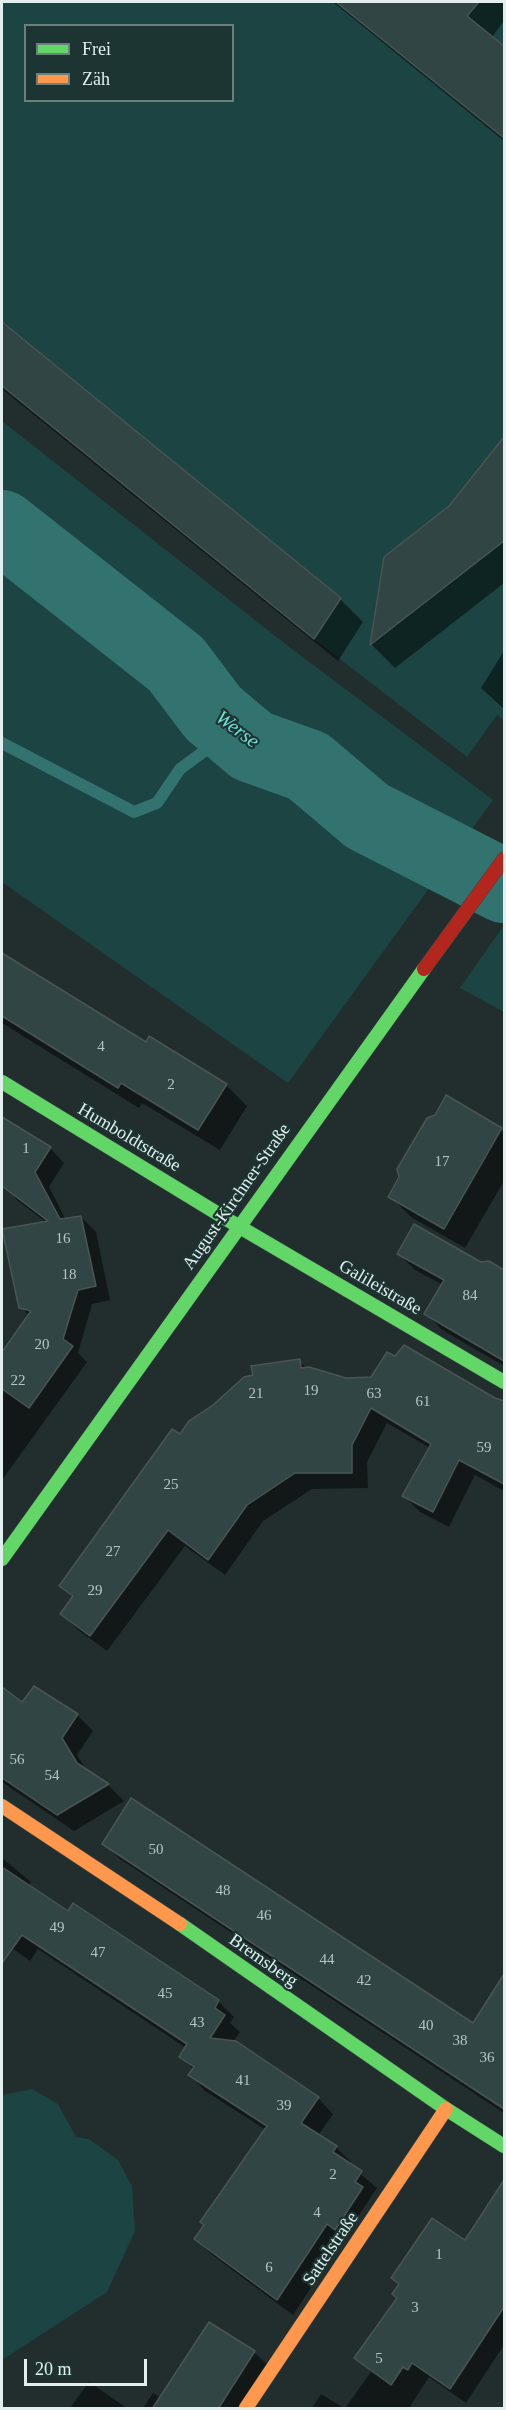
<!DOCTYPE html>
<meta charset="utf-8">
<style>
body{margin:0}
#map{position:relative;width:506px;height:2410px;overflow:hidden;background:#222e2e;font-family:"Times New Roman",serif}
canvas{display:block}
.frame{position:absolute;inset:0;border:3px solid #e2efee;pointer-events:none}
.legend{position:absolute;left:24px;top:24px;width:210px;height:78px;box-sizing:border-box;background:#1c3432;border:2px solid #6b7f7d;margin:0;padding:8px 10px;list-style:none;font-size:18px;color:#e2efee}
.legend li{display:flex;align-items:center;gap:12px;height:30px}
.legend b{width:30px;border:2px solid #6b7f7d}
.scale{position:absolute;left:24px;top:2359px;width:123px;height:27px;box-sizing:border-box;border:3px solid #e2efee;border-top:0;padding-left:8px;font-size:18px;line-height:21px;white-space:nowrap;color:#e2efee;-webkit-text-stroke:4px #1c3432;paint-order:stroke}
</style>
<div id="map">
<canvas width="506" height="2410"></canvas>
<div class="frame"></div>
<ul class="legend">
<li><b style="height:8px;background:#63d668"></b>Frei</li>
<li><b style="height:8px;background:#ff974d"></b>Zäh</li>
</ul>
<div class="scale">20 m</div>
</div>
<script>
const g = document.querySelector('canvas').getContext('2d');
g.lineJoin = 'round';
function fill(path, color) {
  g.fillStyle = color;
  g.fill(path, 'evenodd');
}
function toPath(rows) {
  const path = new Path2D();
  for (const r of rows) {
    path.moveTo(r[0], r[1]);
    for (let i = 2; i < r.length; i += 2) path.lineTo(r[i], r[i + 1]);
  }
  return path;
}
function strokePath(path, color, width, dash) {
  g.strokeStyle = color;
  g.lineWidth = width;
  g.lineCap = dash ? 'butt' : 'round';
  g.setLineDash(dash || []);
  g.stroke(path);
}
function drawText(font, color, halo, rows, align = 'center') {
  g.font = font + ' "Times New Roman",serif';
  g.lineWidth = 4.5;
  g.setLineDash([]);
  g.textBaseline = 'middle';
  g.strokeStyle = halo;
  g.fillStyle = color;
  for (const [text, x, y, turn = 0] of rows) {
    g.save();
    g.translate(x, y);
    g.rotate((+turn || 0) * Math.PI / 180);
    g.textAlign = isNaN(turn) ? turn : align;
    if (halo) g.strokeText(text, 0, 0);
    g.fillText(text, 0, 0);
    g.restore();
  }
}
fill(toPath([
 [2,2,504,2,504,720,497,715,467,757,314,639,2,386],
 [26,26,232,26,232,100,26,100],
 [2,421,288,646,493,800,288,1083,2,882],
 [504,925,504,1012,460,988],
 [32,2089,58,2104,76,2137,89,2139,118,2160,132,2186,135,2231,107,2292,2,2360,2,2095]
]), '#1b4443');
fill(toPath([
 [333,2,504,2,504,21,492,37,504,48,504,141],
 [2,324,340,599,363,622,338,661,2,389],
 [504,440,504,583,395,668,372,645,385,557,450,507],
 [504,651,504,709,481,688],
 [2,955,147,1044,226,1085,247,1106,220,1150,142,1103,139,1108,2,1023],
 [446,1097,504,1132,504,1181,465,1248,411,1217,390,1196],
 [2,1119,50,1148,64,1163,49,1187,66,1220,81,1217,96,1232,110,1300,92,1304,78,1353,87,1362,2,1480,2,1355,29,1316,21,1307,2,1231,47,1223,18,1201,2,1182],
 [399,1254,480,1264,504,1273,504,1366,442,1330,426,1313,443,1285,415,1270],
 [299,1361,307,1369,346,1379,504,1400,504,1491,475,1475,449,1527,420,1512,404,1496,430,1448,387,1423,367,1462,368,1488,312,1489,263,1521,225,1575,185,1546,107,1651,78,1630,62,1614,74,1598,61,1585,180,1436],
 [2,1688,22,1704,77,1715,93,1731,77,1755,87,1771,108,1785,124,1801,74,1831,2,1782],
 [103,1843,473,2025,504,1980,504,2113,120,1859],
 [2,1858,31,1882,28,1886,68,1913,73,1905,218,2001,234,2017,230,2023,240,2032,233,2042,318,2098,333,2114,318,2136,336,2147,352,2163,350,2165,377,2188,293,2315,211,2254,196,2239,266,2130,205,2091,190,2075,194,2070,180,2056,186,2048,38,1949,30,1961,2,1941],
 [504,2205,504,2345,466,2403,429,2377,409,2408,345,2408,371,2372,356,2357,399,2299,400,2285,393,2278,465,2242],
 [254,2352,270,2367,242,2408,143,2408,153,2393,161,2398],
 [89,2382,127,2408,70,2408],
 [321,2394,344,2408,312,2408]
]), '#0007');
strokePath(toPath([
 [2,743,134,812,157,803,180,769,233,730]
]), '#327370', 12);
strokePath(toPath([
 [2,527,176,664,213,713,252,746,308,766,367,816,504,886]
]), '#327370', 74);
const building = toPath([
 [336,2,479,2,467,16,504,46,504,138,336,2],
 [2,322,341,598,314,639,2,386,2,322],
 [504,437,504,541,370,645,384,557,449,506,504,437],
 [2,953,146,1042,149,1036,227,1084,198,1130,121,1083,118,1088,2,1016,2,953],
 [446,1095,502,1128,444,1229,388,1197,399,1177,397,1169,427,1118,435,1115,446,1095],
 [2,1117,51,1147,35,1172,60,1219,81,1216,96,1286,78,1290,63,1339,73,1346,29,1408,2,1389,2,1352,31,1311,19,1308,2,1229,48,1221,2,1186,2,1117],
 [414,1224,481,1262,489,1261,504,1270,504,1361,424,1314,444,1280,397,1254,414,1224],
 [404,1345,495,1398,504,1401,504,1484,459,1460,433,1512,402,1496,431,1444,371,1408,352,1445,352,1473,295,1473,247,1505,208,1560,168,1530,90,1636,60,1614,73,1596,59,1586,172,1429,180,1434,189,1421,213,1405,244,1377,253,1375,251,1366,300,1359,301,1368,309,1367,346,1378,371,1377,387,1352,395,1356,404,1345],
 [34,1686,78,1714,62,1738,77,1763,109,1784,57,1815,2,1778,2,1687,22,1702,34,1686],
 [131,1798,473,2023,504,1974,504,2109,102,1844,131,1798],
 [2,1867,68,1911,73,1903,219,2000,215,2008,225,2015,210,2038,236,2041,319,2097,301,2123,337,2146,333,2152,362,2171,355,2182,363,2187,335,2230,327,2224,277,2300,194,2239,204,2225,200,2222,267,2126,188,2075,194,2067,179,2057,187,2044,22,1935,2,1963,2,1867],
 [504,2180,504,2307,450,2389,412,2363,408,2370,403,2367,391,2385,354,2358,397,2298,392,2294,399,2284,391,2278,432,2218,465,2240,504,2180],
 [209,2322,255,2351,218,2409,152,2409,209,2322]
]);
fill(building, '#314544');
strokePath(building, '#4a5454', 1.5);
const fast = toPath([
 [2,1082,238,1226,504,1382],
 [2,1559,424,969],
 [180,1924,446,2109,504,2146]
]);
const slow = toPath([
 [2,1806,180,1924],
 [246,2408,446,2109]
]);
const jam = toPath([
 [424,969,504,859]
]);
strokePath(fast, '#3e4948', 15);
strokePath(slow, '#3e4948', 15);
strokePath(jam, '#3e4948', 15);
strokePath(fast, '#63d668', 14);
strokePath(slow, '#ff974d', 14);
strokePath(jam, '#b3261e', 14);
drawText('15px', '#b6c4c4', null, [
 ["4",101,1047],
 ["2",171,1085],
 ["1",26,1149],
 ["17",442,1162],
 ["16",63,1239],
 ["18",69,1275],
 ["84",470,1296],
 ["20",42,1345],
 ["22",18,1381],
 ["19",311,1391],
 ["21",256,1394],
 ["63",374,1394],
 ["61",423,1402],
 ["59",484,1448],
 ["25",171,1485],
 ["27",113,1552],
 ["29",95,1591],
 ["56",17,1760],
 ["54",52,1776],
 ["50",156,1850],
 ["48",223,1891],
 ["46",264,1916],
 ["49",57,1928],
 ["47",98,1953],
 ["44",327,1960],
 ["42",364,1981],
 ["45",165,1994],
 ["43",197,2023],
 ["40",426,2026],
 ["38",460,2041],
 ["36",487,2058],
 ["41",243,2081],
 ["39",284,2106],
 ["2",333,2175],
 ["4",317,2213],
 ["1",439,2255],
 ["6",269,2268],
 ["3",415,2308],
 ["5",379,2359]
]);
drawText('18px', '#e2efee', '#1c3432', [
 ["Humboldtstraße",129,1138,31],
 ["August-Kirchner-Straße",237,1197,-55],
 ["Galileistraße",380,1288,30],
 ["Bremsberg",263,1961,35],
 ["Sattelstraße",331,2249,-56]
]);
drawText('italic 20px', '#72ded8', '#1c3432', [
 ["Werse",237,730,37]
]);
</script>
